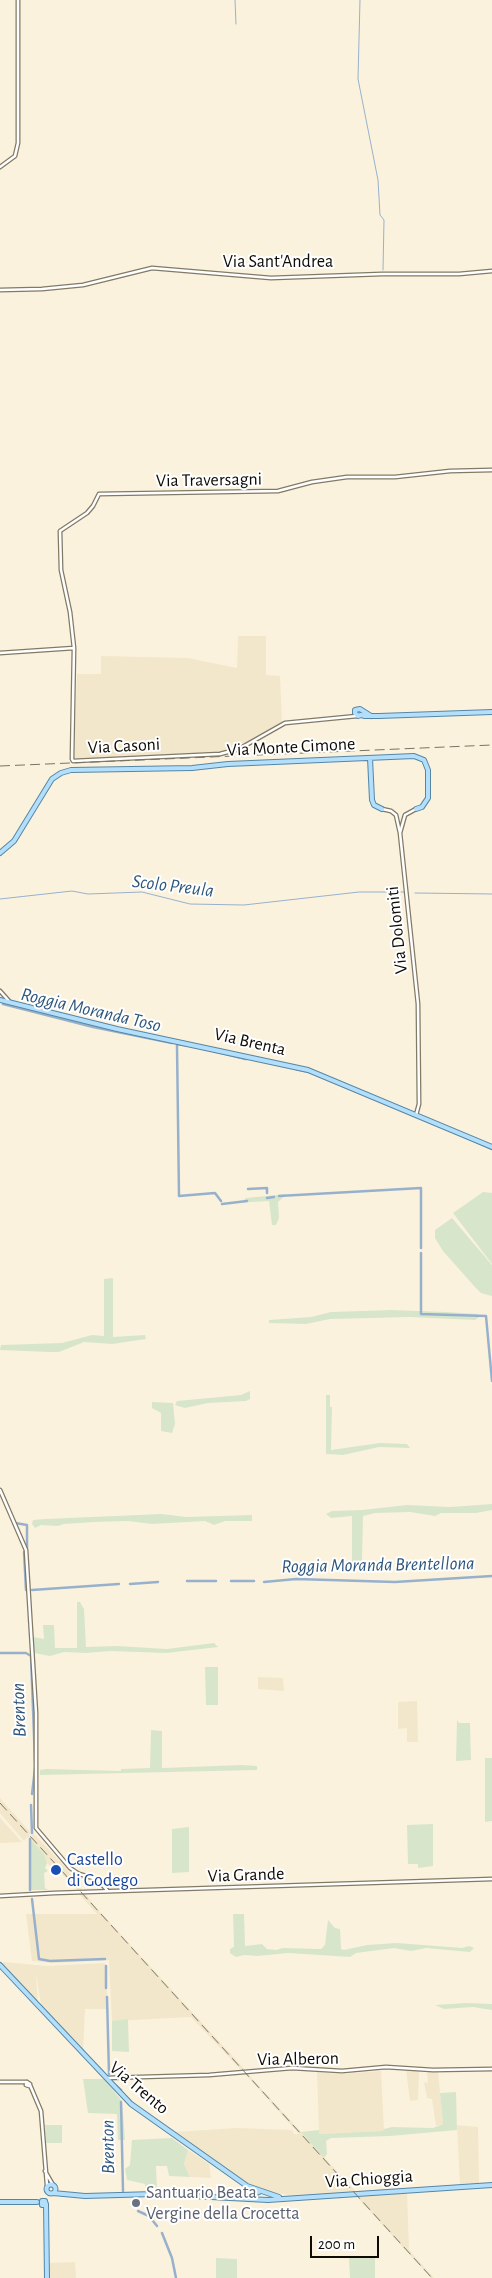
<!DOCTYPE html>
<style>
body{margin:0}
#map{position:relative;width:492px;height:2278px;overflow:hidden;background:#fbf2dd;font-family:"Alegreya Sans",sans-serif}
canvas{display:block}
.scale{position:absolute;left:310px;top:2236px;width:69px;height:22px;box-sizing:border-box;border:2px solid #0e0b05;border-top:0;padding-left:6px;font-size:15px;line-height:18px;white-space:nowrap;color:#0e0b05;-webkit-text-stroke:4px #fff;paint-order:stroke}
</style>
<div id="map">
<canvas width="492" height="2278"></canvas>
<div class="scale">200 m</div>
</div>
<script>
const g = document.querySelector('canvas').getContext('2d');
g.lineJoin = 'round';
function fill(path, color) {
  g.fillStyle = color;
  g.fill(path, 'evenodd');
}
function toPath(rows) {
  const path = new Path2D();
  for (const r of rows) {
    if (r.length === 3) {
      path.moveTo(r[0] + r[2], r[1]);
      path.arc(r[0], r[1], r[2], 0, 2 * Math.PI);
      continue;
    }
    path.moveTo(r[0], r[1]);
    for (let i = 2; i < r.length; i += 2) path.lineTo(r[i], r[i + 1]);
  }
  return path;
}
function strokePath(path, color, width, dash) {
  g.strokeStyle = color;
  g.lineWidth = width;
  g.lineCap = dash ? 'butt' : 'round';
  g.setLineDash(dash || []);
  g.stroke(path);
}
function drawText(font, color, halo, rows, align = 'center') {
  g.font = font + ' "Alegreya Sans",sans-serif';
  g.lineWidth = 4;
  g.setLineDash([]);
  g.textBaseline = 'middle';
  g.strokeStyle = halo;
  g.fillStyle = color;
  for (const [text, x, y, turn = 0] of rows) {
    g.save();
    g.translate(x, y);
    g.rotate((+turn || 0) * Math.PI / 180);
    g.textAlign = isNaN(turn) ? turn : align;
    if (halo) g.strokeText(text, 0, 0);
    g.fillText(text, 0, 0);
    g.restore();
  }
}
fill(toPath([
 [238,636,266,636,266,675,280,676,282,723,231,750,223,752,74,760,77,674,101,674,101,656,188,658,237,668],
 [258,1677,283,1678,284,1691,258,1689],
 [417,1701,418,1742,407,1742,407,1728,398,1729,398,1702],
 [0,1798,30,1832,29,1839,27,1837,24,1841,0,1813],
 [0,1818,12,1831,22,1842,0,1843],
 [33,1833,65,1867,83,1891,79,1891,59,1871,57,1872,47,1863,44,1854,31,1840],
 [85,1893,94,1905,247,2072,243,2072,191,2017,112,2021,109,1960,55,1963,32,1961,26,1914,97,1914,79,1894],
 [4,1962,47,1966,105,1963,108,2009,85,2009,83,2051,41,2005,36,1973,38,2005,1,1964],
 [406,2069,419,2071,418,2100,410,2101],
 [381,2071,384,2131,319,2134,317,2072,341,2074],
 [427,2071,438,2071,443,2124,436,2126,432,2099,427,2098,424,2082,428,2083],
 [245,2074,248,2074,356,2192,289,2195,271,2192,249,2185,236,2177,174,2132,237,2128,292,2130,294,2134,299,2134],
 [457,2125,478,2127,479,2183,460,2184],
 [188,2150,209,2164,211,2178,190,2177,184,2164],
 [407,2191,409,2250,434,2278,431,2278,355,2195],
 [75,2262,76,2278,49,2278,49,2263]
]), '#f2e7ca');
fill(toPath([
 [483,1192,492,1193,492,1264,453,1213],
 [287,1194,278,1202,279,1218,276,1225,272,1225,269,1201,234,1203,242,1202,246,1198],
 [452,1218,492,1265,492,1296,481,1293,474,1286,443,1251,435,1238,435,1230],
 [113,1278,113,1337,145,1335,146,1339,112,1344,84,1342,59,1352,50,1352,0,1350,1,1345,62,1343,92,1335,104,1336,104,1279],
 [391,1310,446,1312,477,1314,481,1316,475,1320,410,1317,330,1319,306,1324,269,1323,269,1320,311,1317,331,1312],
 [250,1391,250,1399,246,1401,208,1403,185,1408,175,1405,177,1401,241,1395],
 [326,1395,330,1395,330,1407,332,1407,331,1450,380,1443,407,1444,410,1448,379,1447,343,1455,326,1454],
 [152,1402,173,1403,175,1424,172,1433,161,1431,161,1413,152,1408],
 [492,1504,492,1510,476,1513,441,1513,435,1516,410,1512,375,1513,363,1516,362,1561,352,1563,352,1516,331,1518,326,1514,332,1511,362,1510,407,1505,450,1507],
 [162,1514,186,1517,252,1515,252,1521,225,1521,214,1525,205,1521,152,1524,128,1521,94,1522,64,1524,58,1526,41,1525,35,1528,32,1524,33,1520,45,1519],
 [77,1602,80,1602,84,1609,86,1647,117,1646,167,1649,214,1643,218,1647,166,1653,110,1651,86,1653,64,1652,50,1656,34,1653,33,1637,44,1639,43,1625,54,1625,55,1648,77,1648],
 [205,1667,218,1667,218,1705,206,1705],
 [457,1720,459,1723,470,1723,471,1760,456,1761],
 [151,1730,162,1731,162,1768,242,1765,257,1766,257,1770,40,1775,40,1770,46,1769,121,1771,121,1769,150,1768],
 [485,1758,492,1758,492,1821,485,1822],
 [433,1824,433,1866,418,1868,418,1864,408,1864,407,1825],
 [189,1827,189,1872,172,1873,172,1829],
 [31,1840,44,1854,47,1863,45,1868,48,1871,44,1873,45,1888,48,1890,31,1890,29,1886],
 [233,1914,244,1914,245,1946,262,1944,267,1949,276,1950,283,1948,321,1949,325,1945,328,1920,335,1928,340,1929,341,1949,344,1950,367,1945,397,1943,462,1948,469,1946,474,1948,470,1952,426,1948,411,1951,394,1948,356,1953,350,1957,288,1953,257,1956,244,1955,236,1957,230,1953,230,1949,234,1947],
 [467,2003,492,2004,492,2010,473,2007,444,2009,435,2005],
 [128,2019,129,2052,112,2051,112,2021],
 [83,2079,104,2079,122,2101,125,2140,118,2140,117,2114,88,2113],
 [456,2092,457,2130,390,2136,331,2138,326,2141,327,2154,324,2158,301,2132,319,2130,319,2134,383,2131,384,2129,392,2127,433,2128,443,2124,440,2093],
 [45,2125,62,2125,62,2143,46,2143],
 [172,2138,188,2150,184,2164,190,2177,169,2176,167,2166,156,2166,157,2191,145,2191,145,2184,127,2180,125,2169,130,2165,132,2140],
 [375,2256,375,2278,350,2278,349,2257],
 [216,2258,237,2259,237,2278,216,2278]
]), '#d7e6ca');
strokePath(toPath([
 [235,0,236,24],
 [360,0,358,79,378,180,380,215,384,220,383,270],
 [415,893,492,894],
 [0,899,72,891,88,894,142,892,190,904,244,905,359,892,404,892],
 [177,1045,194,1047],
 [214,1052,246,1060],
 [296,1070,310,1073],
 [461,1136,492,1150]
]), '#97b1cc', 1);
strokePath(toPath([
 [3,1004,93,1027,172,1043],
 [177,1045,179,1196,215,1193,221,1201],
 [248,1189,267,1188,267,1193],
 [279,1196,421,1188,421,1248],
 [267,1198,274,1197],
 [222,1204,247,1201],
 [421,1253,421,1314,486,1316,492,1381],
 [15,1523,27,1525,27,1548],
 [24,1552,26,1590],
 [187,1581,216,1581],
 [231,1581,254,1581],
 [264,1582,296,1579,395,1582,492,1576],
 [130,1584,158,1582],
 [32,1590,119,1584],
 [0,1653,26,1653,31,1656,35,1761],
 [32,1794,35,1769],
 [31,1805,32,1833],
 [30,1839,30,1890],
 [32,1899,39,1959,50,1961,105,1959],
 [106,1966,106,1988],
 [107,1997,109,2074],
 [115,2085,121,2090],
 [121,2102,123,2191],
 [138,2211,149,2216,157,2226],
 [162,2233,172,2258,176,2278]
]), '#97b1cc', 2.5);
const minor = toPath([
 [0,167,15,156,18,143,18,0],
 [0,290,42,289,83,285,152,268,271,278,382,274,459,274,492,271],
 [0,653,74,648],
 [357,716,285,723,239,749,220,754,73,761,72,759,74,648,70,612,61,570,60,531,87,513,93,506,99,494,278,491,312,482,347,477,395,477,450,471,492,470],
 [382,809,391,811,396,815,400,833,418,1004,419,1104,416,1115],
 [400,833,405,815,416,809],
 [0,991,9,1001],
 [0,1490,26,1550,36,1713,36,1828,70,1868,79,1874,97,1879,107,1890],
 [0,1896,54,1893,492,1879],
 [107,2078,209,2075,292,2068,342,2071,386,2067,433,2070,492,2069],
 [0,2082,27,2082],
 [27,2082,30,2084,29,2086,26,2085,27,2082],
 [30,2085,41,2111,47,2185],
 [45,2171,53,2185]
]);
const major = toPath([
 [371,716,360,709,355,710,355,713,358,716,361,715,365,716,379,716,492,712],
 [370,758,372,800,374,805,382,809],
 [0,853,14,841,52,779,61,773,71,770,192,768,228,764,414,756,424,760,428,770,428,798,422,807,416,809],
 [0,1000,117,1029,308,1070,492,1147],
 [0,1965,131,2104,247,2186,279,2197],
 [51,2189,4.5],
 [53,2193,85,2196,154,2194,268,2200,492,2185],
 [245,2198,259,2192],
 [45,2201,46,2205,42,2205,42,2201,45,2201],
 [0,2202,37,2202],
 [46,2204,47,2278]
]);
strokePath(minor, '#827a67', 5);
strokePath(major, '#5786a4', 6);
strokePath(minor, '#fff', 2.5);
strokePath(major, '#b2dffc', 4);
strokePath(toPath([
 [0,766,492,745],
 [0,1803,432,2278]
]), '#787366', 1, [10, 5]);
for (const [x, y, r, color] of [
 [56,1870,6,"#1a4fb4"],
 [136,2203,5,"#6b7280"]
]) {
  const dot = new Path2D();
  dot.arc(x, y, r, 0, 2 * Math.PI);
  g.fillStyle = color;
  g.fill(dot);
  strokePath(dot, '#fff', 2);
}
drawText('18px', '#0e0b05', '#fff', [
 ["Via Sant'Andrea",278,262],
 ["Via Traversagni",209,480,-1],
 ["Via Casoni",124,746,-3],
 ["Via Monte Cimone",291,747,-3],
 ["Via Dolomiti",397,930,-96],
 ["Via Brenta",250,1042,13],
 ["Via Grande",246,1875,-2],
 ["Via Alberon",298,2059,-1],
 ["Via Trento",139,2088,40],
 ["Via Chioggia",369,2179,-4]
]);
drawText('18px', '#164399', '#fff', [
 ["Castello",67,1860],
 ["di Godego",67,1881]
], 'left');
drawText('18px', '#5b616d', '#fff', [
 ["Santuario Beata",146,2193],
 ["Vergine della Crocetta",146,2214]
], 'left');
drawText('italic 19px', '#2d567c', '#fff', [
 ["Scolo Preula",173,886,7],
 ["Roggia Moranda Toso",91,1010,13],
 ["Roggia Moranda Brentellona",378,1565,-1],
 ["Brenton",19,1710,-92],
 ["Brenton",108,2147,-91]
]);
</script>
